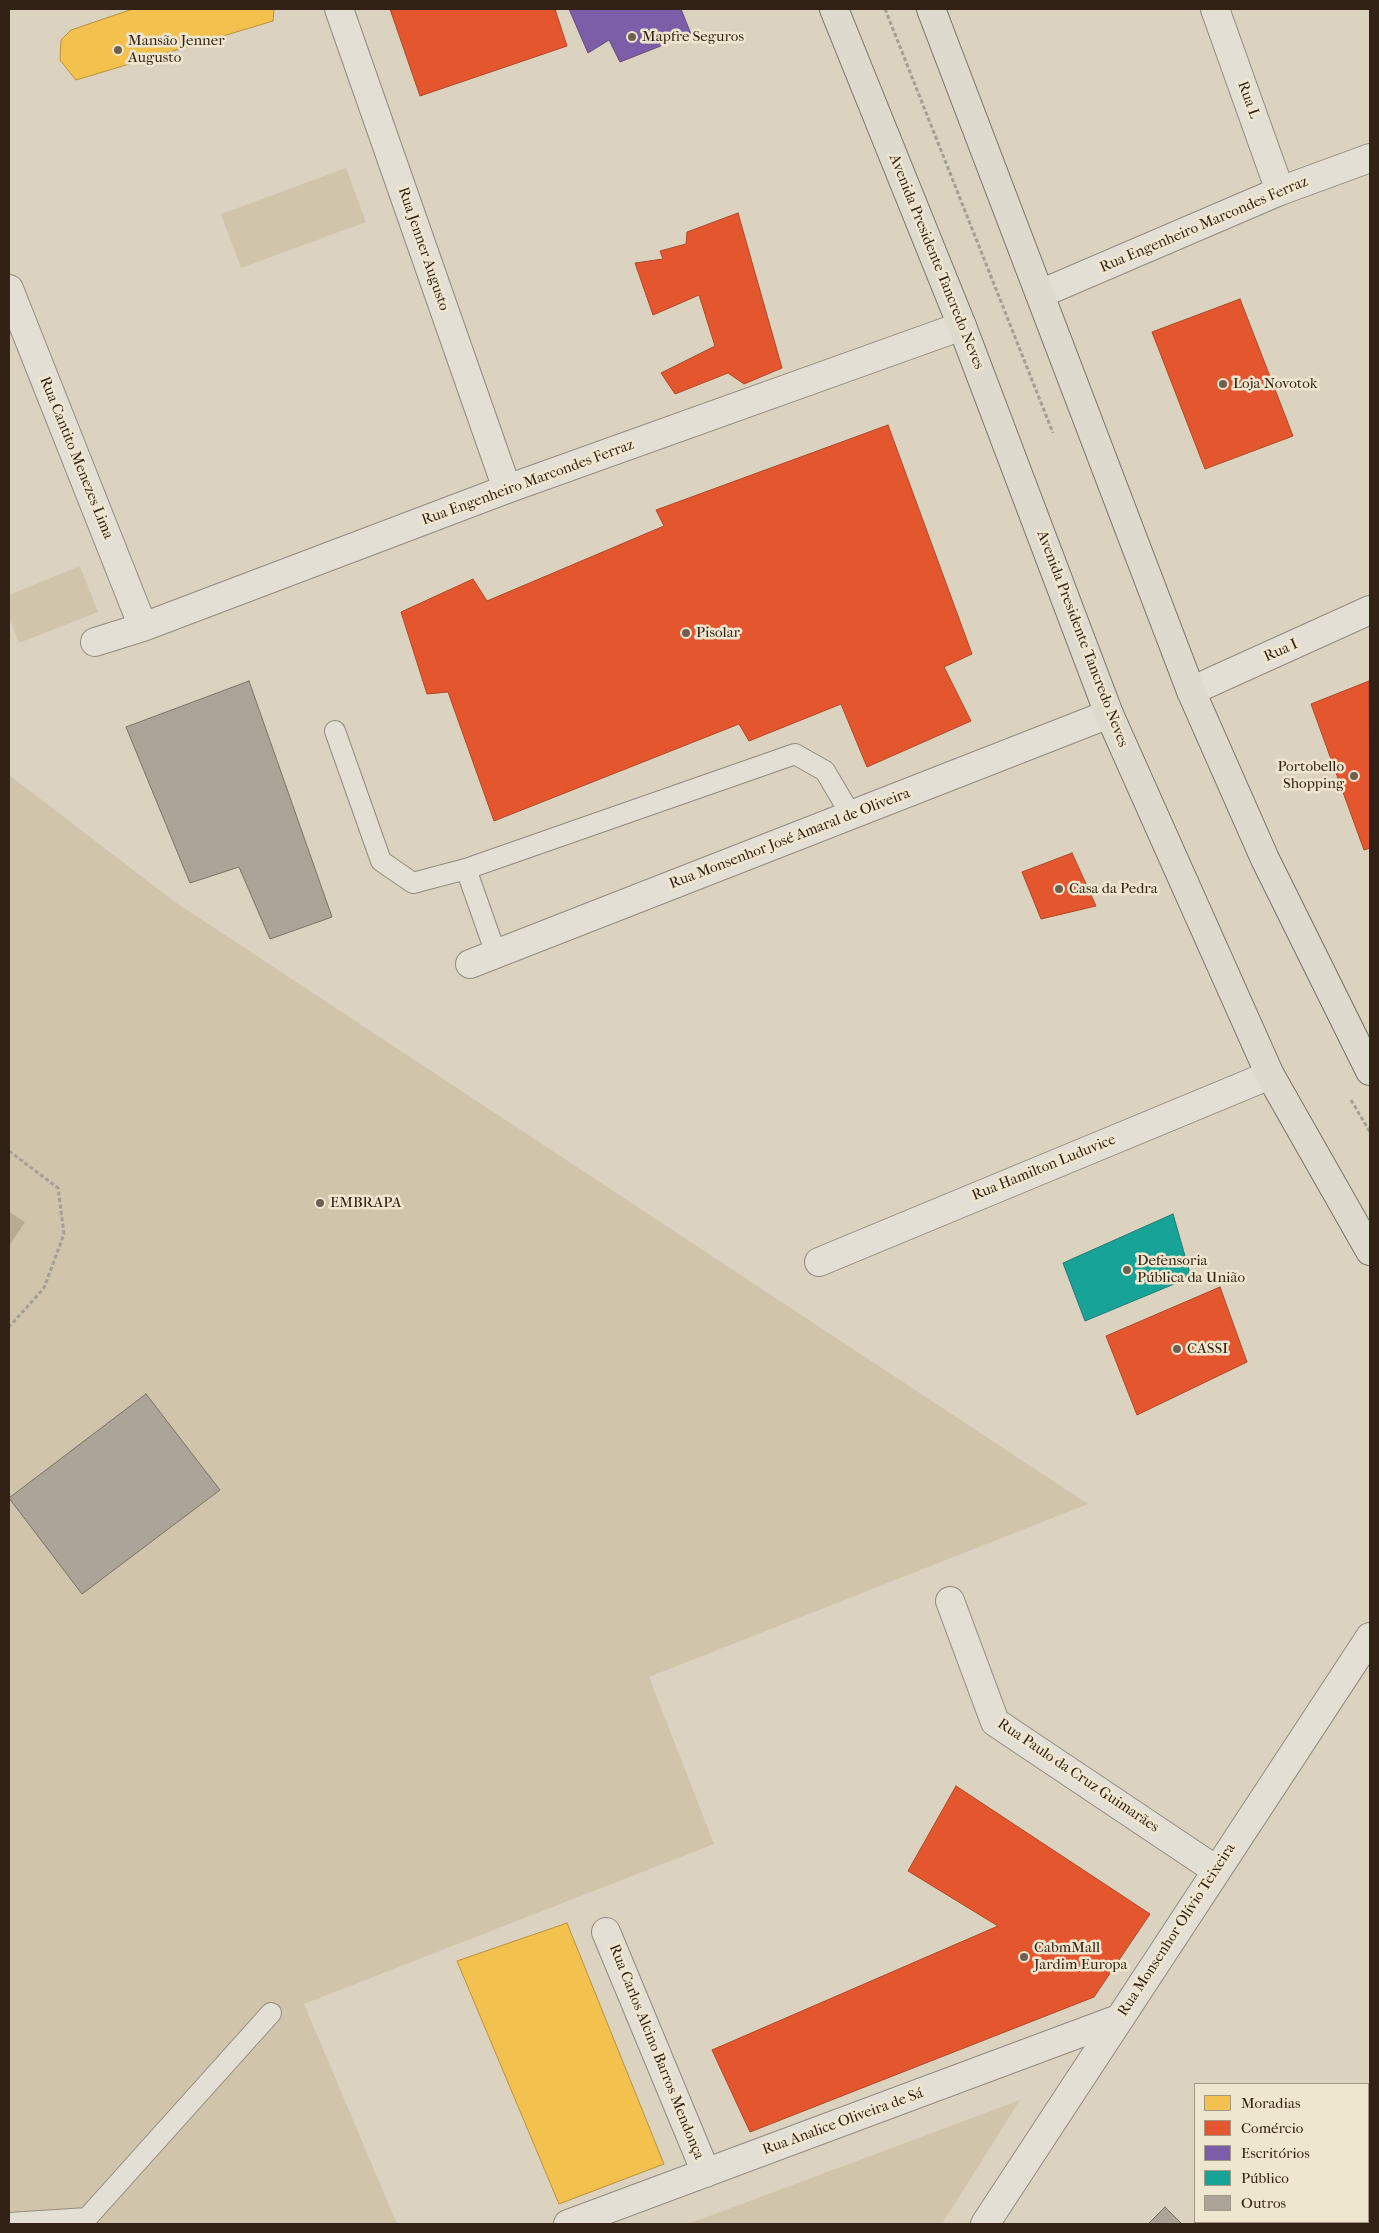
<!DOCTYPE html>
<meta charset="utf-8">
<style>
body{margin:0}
#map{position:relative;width:1379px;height:2233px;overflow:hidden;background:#dbd3c0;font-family:"IM FELL French Canon",serif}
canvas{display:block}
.frame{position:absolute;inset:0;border:10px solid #322215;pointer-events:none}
.legend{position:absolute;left:1194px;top:2083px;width:175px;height:140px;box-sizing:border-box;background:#efe6cf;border:1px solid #a39885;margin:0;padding:6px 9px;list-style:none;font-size:15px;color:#322215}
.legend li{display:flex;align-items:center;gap:10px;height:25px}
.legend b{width:25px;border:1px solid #a39885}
</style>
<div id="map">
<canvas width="1379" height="2233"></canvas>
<div class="frame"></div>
<ul class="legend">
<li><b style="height:14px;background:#f2c14e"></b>Moradias</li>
<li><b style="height:14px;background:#e4572e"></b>Comércio</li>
<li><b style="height:14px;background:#7b5ea7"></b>Escritórios</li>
<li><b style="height:14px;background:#17a398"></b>Público</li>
<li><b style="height:14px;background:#aba497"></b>Outros</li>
</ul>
</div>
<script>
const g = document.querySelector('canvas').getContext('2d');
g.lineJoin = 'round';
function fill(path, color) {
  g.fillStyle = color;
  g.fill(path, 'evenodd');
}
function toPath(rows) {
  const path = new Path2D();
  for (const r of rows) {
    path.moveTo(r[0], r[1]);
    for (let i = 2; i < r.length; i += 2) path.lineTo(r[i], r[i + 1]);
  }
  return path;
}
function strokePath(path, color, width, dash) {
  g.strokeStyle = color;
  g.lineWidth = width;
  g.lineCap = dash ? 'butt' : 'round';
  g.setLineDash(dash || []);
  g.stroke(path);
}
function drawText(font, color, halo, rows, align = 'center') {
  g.font = font + ' "IM FELL French Canon",serif';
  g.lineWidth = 5;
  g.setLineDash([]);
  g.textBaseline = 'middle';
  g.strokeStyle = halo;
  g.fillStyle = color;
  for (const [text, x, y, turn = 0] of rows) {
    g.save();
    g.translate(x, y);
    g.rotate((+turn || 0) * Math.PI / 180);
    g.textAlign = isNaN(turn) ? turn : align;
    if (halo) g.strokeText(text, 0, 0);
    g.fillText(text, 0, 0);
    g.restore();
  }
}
fill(toPath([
 [346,168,366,222,241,268,221,214],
 [80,566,98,612,19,643,9,617,9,595],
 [9,775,175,902,1088,1504,649,1677,714,1844,304,2004,397,2224,9,2224],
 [1020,2100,942,2224,688,2224]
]), '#d0c5ab');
fill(toPath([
 [9,1212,25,1222,9,1246]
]), '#b8ab92');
const homes = toPath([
 [133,9,274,9,273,21,76,80,60,60,61,40,71,30,133,9],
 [567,1923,664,2164,559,2204,457,1961,567,1923]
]);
fill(homes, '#f2c14e');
strokePath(homes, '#b8913d', 1);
const shops = toPath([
 [390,9,555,9,567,46,420,96,390,9],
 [738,213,782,368,744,384,728,373,675,394,661,373,715,346,699,295,653,315,635,263,663,259,660,251,686,244,687,232,738,213],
 [1240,299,1293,436,1205,469,1152,332,1240,299],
 [888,425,972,654,944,667,971,721,867,767,841,704,749,741,739,724,494,821,448,692,427,694,401,612,473,579,487,601,664,526,656,510,888,425],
 [1369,681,1370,848,1364,850,1311,704,1369,681],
 [1072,853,1096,906,1041,919,1022,872,1072,853],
 [1220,1287,1247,1362,1137,1415,1106,1336,1220,1287],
 [956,1786,1150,1914,1094,1997,750,2132,712,2050,998,1926,908,1871,956,1786]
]);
fill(shops, '#e4572e');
strokePath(shops, '#af4726', 1);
const offices = toPath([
 [569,9,681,9,691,34,620,62,609,40,588,53,569,9]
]);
fill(offices, '#7b5ea7');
strokePath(offices, '#654c7b', 1);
const public = toPath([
 [1173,1214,1191,1277,1085,1321,1063,1263,1173,1214]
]);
fill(public, '#17a398');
strokePath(public, '#1f7c71', 1);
const building = toPath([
 [249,681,332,917,270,939,239,867,190,883,126,727,249,681],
 [146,1394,220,1490,82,1594,9,1498,146,1394],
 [1165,2207,1182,2224,1148,2224,1165,2207]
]);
fill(building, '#aba497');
strokePath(building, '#797267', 1);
const lane = toPath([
 [335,731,381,861,413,883,466,869,795,754,825,771,851,815],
 [466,869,496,954],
 [9,2223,87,2218,271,2013]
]);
const street = toPath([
 [339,9,507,489],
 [1215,9,1280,191],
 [9,289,143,627],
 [1040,294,1280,191,1370,158],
 [95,642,143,627,507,489,962,326],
 [1191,691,1370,610],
 [470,964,1109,714],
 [819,1262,1270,1075],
 [950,1601,995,1722,1216,1870],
 [606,1932,706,2173],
 [568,2224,1118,2019],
 [985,2224,1370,1637]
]);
const primary = toPath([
 [834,9,962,326,1109,714,1270,1075,1370,1251],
 [931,9,1191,691,1265,859,1370,1071]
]);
strokePath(lane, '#918a7e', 22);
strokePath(street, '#918a7e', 30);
strokePath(primary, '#797267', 30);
strokePath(toPath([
 [885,9,1053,433],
 [1351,1100,1370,1132],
 [9,1151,58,1188,64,1234,44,1288,9,1327]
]), '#a39e96', 3, [4, 2.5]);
strokePath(lane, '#e4dfd5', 20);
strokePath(street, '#e4dfd5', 28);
strokePath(primary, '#dedace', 28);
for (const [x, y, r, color] of [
 [632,37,5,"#6d6051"],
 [118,50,5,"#6d6051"],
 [1223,384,5,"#6d6051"],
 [686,633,5,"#6d6051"],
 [1354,776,5,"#6d6051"],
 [1059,889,5,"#6d6051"],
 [320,1203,5,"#6d6051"],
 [1127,1270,5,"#6d6051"],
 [1177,1349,5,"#6d6051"],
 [1024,1957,5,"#6d6051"]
]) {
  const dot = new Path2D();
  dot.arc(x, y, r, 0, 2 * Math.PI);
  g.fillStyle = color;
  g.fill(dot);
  strokePath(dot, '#efe6cf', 2);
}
drawText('15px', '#322215', '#efe6cf', [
 ["Mapfre Seguros",642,37],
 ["Mansão Jenner",128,41],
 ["Augusto",128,58],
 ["Loja Novotok",1233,384],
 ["Pisolar",696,633],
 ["Portobello",1344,767,"right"],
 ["Shopping",1344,784,"right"],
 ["Casa da Pedra",1069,889],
 ["EMBRAPA",330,1203],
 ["Defensoria",1137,1261],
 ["Pública da União",1137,1278],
 ["CASSI",1187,1349],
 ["CabmMall",1034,1948],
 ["Jardim Europa",1034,1965]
], 'left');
drawText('15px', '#322215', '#efe6cf', [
 ["Rua L",1248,100,70],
 ["Rua Engenheiro Marcondes Ferraz",1204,225,-23],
 ["Rua Jenner Augusto",423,249,71],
 ["Avenida Presidente Tancredo Neves",936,262,68],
 ["Rua Cantito Menezes Lima",76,458,68],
 ["Rua Engenheiro Marcondes Ferraz",528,483,-20],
 ["Avenida Presidente Tancredo Neves",1082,639,69],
 ["Rua I",1281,651,-24],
 ["Rua Monsenhor José Amaral de Oliveira",790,839,-21],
 ["Rua Hamilton Luduvice",1044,1168,-22],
 ["Rua Paulo da Cruz Guimarães",1078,1776,34],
 ["Rua Monsenhor Olívio Teixeira",1177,1930,-57],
 ["Rua Carlos Alcino Barros Mendonça",656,2052,68],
 ["Rua Analice Oliveira de Sá",843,2122,-20]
]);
</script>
